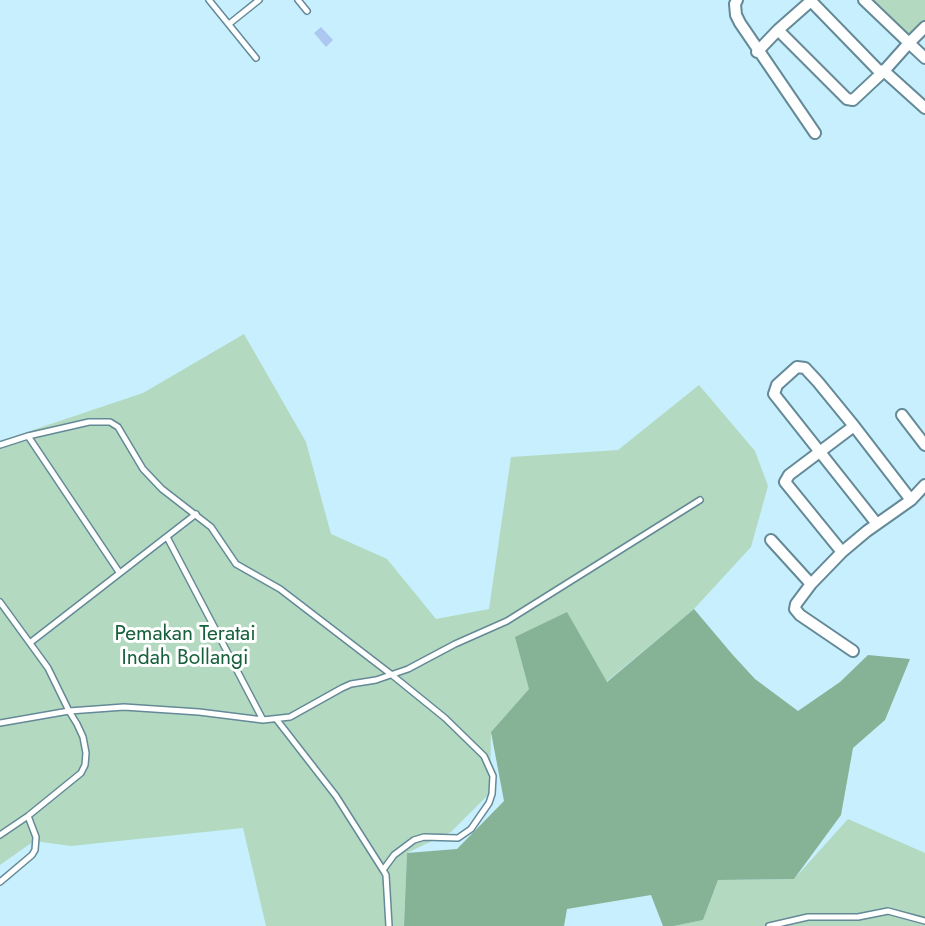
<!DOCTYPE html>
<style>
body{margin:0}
canvas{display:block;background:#c7effe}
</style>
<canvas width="925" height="926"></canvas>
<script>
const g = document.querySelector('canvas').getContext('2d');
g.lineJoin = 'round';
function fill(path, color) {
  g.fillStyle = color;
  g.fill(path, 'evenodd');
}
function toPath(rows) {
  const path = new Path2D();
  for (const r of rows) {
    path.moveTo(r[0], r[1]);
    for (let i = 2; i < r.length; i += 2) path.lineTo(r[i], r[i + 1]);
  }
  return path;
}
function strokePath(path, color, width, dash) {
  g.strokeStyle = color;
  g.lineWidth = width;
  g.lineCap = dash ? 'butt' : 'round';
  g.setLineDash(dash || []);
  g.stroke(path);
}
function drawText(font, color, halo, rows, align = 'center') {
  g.font = font + ' Jost,sans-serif';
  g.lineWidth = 6;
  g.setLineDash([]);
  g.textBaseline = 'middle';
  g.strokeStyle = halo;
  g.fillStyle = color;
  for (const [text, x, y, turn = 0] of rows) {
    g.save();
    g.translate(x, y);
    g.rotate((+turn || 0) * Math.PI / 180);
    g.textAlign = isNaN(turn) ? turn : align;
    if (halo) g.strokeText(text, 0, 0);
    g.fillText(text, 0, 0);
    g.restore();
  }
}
fill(toPath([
 [871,0,925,0,925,31,915,41],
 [244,334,306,442,331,534,387,559,436,619,489,609,511,457,618,450,699,385,755,451,768,486,751,547,694,609,606,682,529,689,491,732,490,793,451,832,407,853,404,926,266,926,243,828,71,846,34,841,0,865,0,441,143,393],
 [848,819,925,853,925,926,674,926,703,920,718,880,794,879]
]), '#b3dac0');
fill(toPath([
 [694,609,732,654,755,679,798,711,840,682,868,655,910,659,885,720,853,748,841,815,794,879,718,880,703,920,674,926,663,926,651,895,567,909,564,926,404,926,407,853,457,849,504,801,491,732,529,689,515,637,567,612,607,682]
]), '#86b296');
fill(toPath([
 [321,27,333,40,326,47,314,33]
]), '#adc8f0');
const service = toPath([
 [209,0,256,58],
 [298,0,307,11],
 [229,24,259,0],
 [28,436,119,572],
 [0,445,28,436,89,422,110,422,118,427,143,469,162,489,211,527,236,564,280,589,392,675,445,718,484,756,493,776,492,794,489,803,471,829,458,838,424,837,414,840,394,855,383,870,386,875,389,926],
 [167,537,263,720],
 [0,602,48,668,69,711,77,724,83,737,86,753,85,765,81,773,28,816,0,835],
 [31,642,196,514],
 [277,720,336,796,383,870],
 [0,723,69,711,124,707,199,712,263,720,290,717,342,688,351,684,376,680,408,669,455,644,507,621,700,500],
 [0,882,32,855,35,850,36,837,28,816],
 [769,926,808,917,858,917,888,911,925,921]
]);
const minor = toPath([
 [737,0,735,4,736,15,740,23,815,133],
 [810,0,878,70,884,71,909,43,925,58],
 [864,0,909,43,925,27],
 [778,30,812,0],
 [757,52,778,30,847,99,853,100,884,71,925,108],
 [902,415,925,445],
 [877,524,774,394,777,385,797,367,805,368,818,382,854,426,911,500],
 [771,540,811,584],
 [842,552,785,482,789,475,854,426],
 [853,651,800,615,795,609,796,604,811,584,842,552,867,531,911,500,925,485]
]);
strokePath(service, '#648997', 8);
strokePath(minor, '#648997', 14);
strokePath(service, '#fff', 5);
strokePath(minor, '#fff', 10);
drawText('21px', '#16603b', '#fff', [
 ["Pemakan Teratai",185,635],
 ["Indah Bollangi",185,659]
]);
</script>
